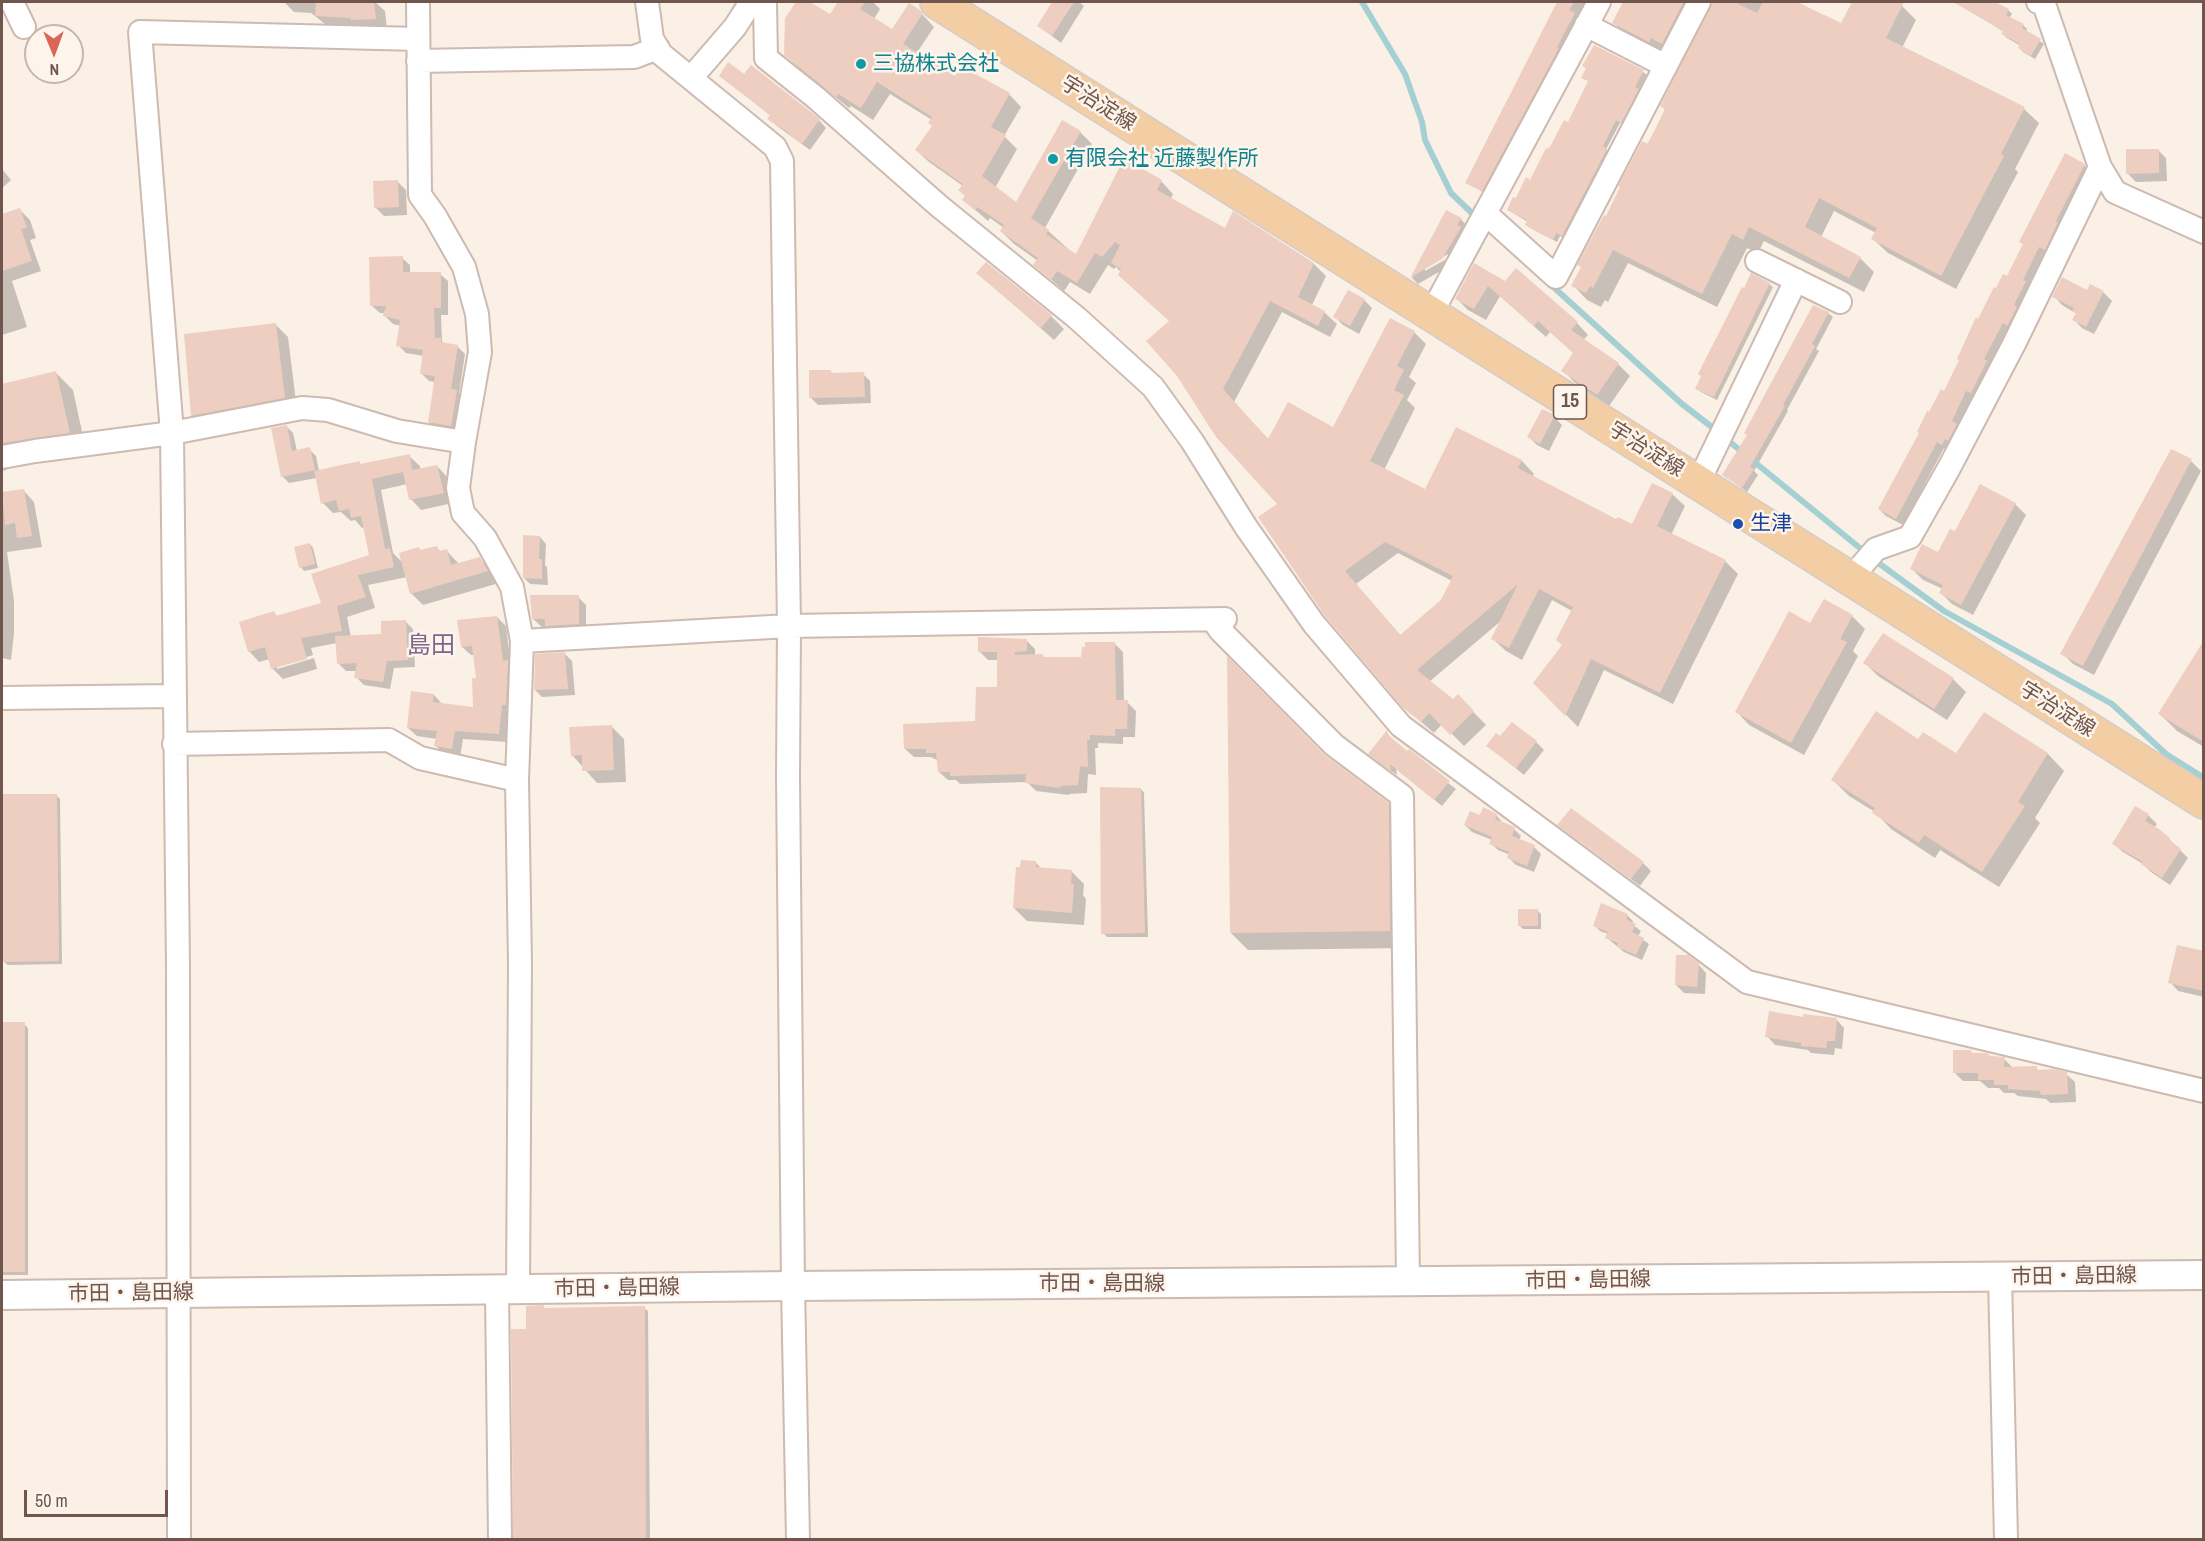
<!DOCTYPE html>
<meta charset="utf-8">
<style>
body{margin:0}
#map{position:relative;width:2205px;height:1541px;overflow:hidden;background:#faf0e6;font-family:"Archivo Narrow",sans-serif}
canvas{display:block}
.frame{position:absolute;inset:0;border:3px solid #71564d;pointer-events:none}
.north{position:absolute;left:24px;top:24px;width:60px;height:60px;box-sizing:border-box;background:#fdf5ec;border:2px solid #c5b5ac;border-radius:50%;rotate:179deg;font-size:16px;font-weight:700;line-height:24px;text-align:center;color:#71564d}
.north::after{content:'';display:block;margin:auto;width:21px;height:27px;background:#d96657;clip-path:polygon(50% 0,100% 100%,50% 72%,0 100%)}
.scale{position:absolute;left:24px;top:1490px;width:144px;height:27px;box-sizing:border-box;border:3px solid #71564d;border-top:0;padding-left:8px;font-size:18px;line-height:21px;white-space:nowrap;color:#71564d;-webkit-text-stroke:4px #fdf5ec;paint-order:stroke}
</style>
<div id="map">
<canvas width="2205" height="1541"></canvas>
<div class="frame"></div>
<div class="north">N</div>
<div class="scale">50 m</div>
</div>
<script>
const g = document.querySelector('canvas').getContext('2d');
g.lineJoin = 'round';
function fill(path, color) {
  g.fillStyle = color;
  g.fill(path, 'evenodd');
}
function toPath(rows) {
  const path = new Path2D();
  for (const r of rows) {
    path.moveTo(r[0], r[1]);
    for (let i = 2; i < r.length; i += 2) path.lineTo(r[i], r[i + 1]);
  }
  return path;
}
function strokePath(path, color, width, dash) {
  g.strokeStyle = color;
  g.lineWidth = width;
  g.lineCap = dash ? 'butt' : 'round';
  g.setLineDash(dash || []);
  g.stroke(path);
}
function drawText(font, color, halo, rows, align = 'center') {
  g.font = font + ' "Archivo Narrow","Noto Sans JP",sans-serif';
  g.lineWidth = 5;
  g.setLineDash([]);
  g.textBaseline = 'middle';
  g.strokeStyle = halo;
  g.fillStyle = color;
  for (const [text, x, y, turn = 0] of rows) {
    g.save();
    g.translate(x, y);
    g.rotate((+turn || 0) * Math.PI / 180);
    g.textAlign = isNaN(turn) ? turn : align;
    if (halo) g.strokeText(text, 0, 0);
    g.fillText(text, 0, 0);
    g.restore();
  }
}
fill(toPath([
 [284,2,375,2,385,11,387,30,329,27,311,13,294,12],
 [798,2,807,2,831,16,840,2,873,2,880,9,874,19,893,31,922,14,934,27,916,54,956,78,1009,94,1021,107,1004,136,1017,149,995,188,1016,204,1080,132,1092,144,1045,228,1076,256,1161,181,1173,194,1170,200,1226,230,1314,264,1326,276,1312,305,1324,312,1337,324,1330,337,1282,312,1234,402,1269,440,1333,429,1414,332,1426,344,1409,377,1416,383,1407,400,1415,408,1384,470,1425,491,1457,429,1522,461,1534,474,1532,477,1617,521,1633,526,1672,494,1685,506,1671,535,1725,561,1738,574,1673,704,1604,670,1578,727,1535,683,1564,645,1572,611,1552,600,1522,660,1506,651,1493,639,1502,620,1429,682,1453,701,1458,696,1486,725,1464,746,1442,724,1434,733,1404,707,1279,504,1170,321,1116,267,1114,269,1108,265,1090,294,1070,282,1064,291,1035,265,1038,261,1014,244,1001,231,1004,228,990,218,988,221,964,200,967,196,963,186,929,162,916,150,933,126,932,120,890,94,873,120,851,106,849,108,798,67,786,55,786,19],
 [1398,553,1452,581,1442,601,1401,636,1356,584],
 [1054,2,1079,2,1084,6,1061,43,1039,26],
 [1560,2,1591,2,1486,194,1467,183],
 [1631,2,1794,2,1842,25,1853,2,1893,2,1902,6,1916,20,1902,48,2024,109,2039,123,2015,169,2018,172,1956,289,1888,253,1873,239,1876,233,1834,211,1821,237,1860,258,1874,272,1864,292,1764,241,1758,253,1747,248,1717,307,1628,263,1608,302,1605,300,1601,307,1587,300,1573,285,1606,218,1666,111,1662,106,1714,2,1706,5,1663,55,1628,37,1614,23,1625,13],
 [1965,2,1994,2,2008,10,2012,14,2009,18,2023,25,2027,29,2026,32,2044,44,2035,59,2023,52,2020,48,2021,46,2007,38,2003,34,2004,32,1975,14,1973,6],
 [1584,66,1643,72,1647,75,1639,91,1641,94,1625,125,1620,123,1606,149,1610,154,1566,239,1560,236,1557,242,1530,228,1526,224,1528,222,1508,210,1531,182,1548,151,1569,124,1590,82,1583,77,1587,70],
 [721,76,745,76,819,120,826,128,810,150,777,126,769,119,771,116],
 [2158,150,2166,158,2167,181,2136,182,2128,174],
 [2084,165,2091,172,1978,399,1973,397,1949,451,1944,448,1903,525,1886,516,1879,509,1945,393,1979,321,2008,279,2024,245,2021,242],
 [2,169,11,180,2,188],
 [397,181,406,190,407,215,384,216,376,208],
 [20,210,30,220,36,238,30,240,41,271,12,281,27,327,2,335,2,216],
 [1461,219,1467,226,1449,266,1418,284,1412,278,1433,239],
 [1448,254,1450,257,1425,271,1425,268],
 [402,258,410,265,410,273,440,274,448,281,448,315,441,315,442,341,445,345,458,347,465,354,459,394,464,399,459,433,437,430,429,422,435,382,429,381,421,373,424,356,406,353,398,345,401,326,393,324,385,316,386,313,380,313,372,306],
 [1474,265,1577,323,1588,335,1583,340,1618,364,1630,376,1609,406,1574,382,1563,370,1575,354,1550,332,1546,337,1500,296,1486,320,1468,310,1456,298],
 [978,273,1051,316,1064,329,1054,340],
 [1769,284,1773,287,1717,400,1701,392,1697,388],
 [2090,286,2104,293,2112,301,2094,334,2082,328,2074,320,2077,314,2062,305,2054,296,2087,292],
 [1364,300,1372,308,1359,334,1343,325,1335,317],
 [1828,313,1833,317,1816,349,1819,351,1787,410,1788,411,1754,471,1758,475,1747,492,1724,475],
 [276,325,288,337,297,410,205,428,192,415],
 [830,371,834,375,863,374,870,381,871,403,818,405,811,398],
 [56,373,73,390,86,450,10,464,6,470,2,471,2,385],
 [1554,417,1562,425,1549,451,1537,445,1529,437],
 [286,426,293,433,297,451,309,449,316,456,319,471,359,463,362,466,409,456,420,466,420,470,437,466,447,477,453,503,421,510,411,499,407,484,381,490,393,553,403,563,422,552,437,548,441,552,446,550,459,564,480,559,492,571,499,583,423,605,411,593,407,577,368,585,375,608,347,617,351,637,383,635,405,621,413,629,415,667,394,668,390,689,364,685,356,677,357,671,346,671,338,663,337,643,311,648,313,655,277,666,277,669,314,658,317,669,283,679,272,668,270,659,259,662,249,651,274,613,278,617,323,604,370,556,365,527,362,528,355,520,351,521,341,512,333,513,323,503,317,478,289,483,282,476],
 [2191,461,2201,471,2094,675,2073,664,2062,653],
 [24,491,34,502,42,547,7,552,14,601,14,633,11,660,2,658,2,494],
 [2015,504,2026,515,1973,615,1952,604,1941,593,1943,589,1923,580,1912,569,1939,554,1955,533],
 [540,537,546,544,545,565,547,567,548,585,530,584,524,578],
 [310,544,313,548,318,568,304,571,301,567],
 [578,597,586,605,586,632,555,634,549,627,542,627,533,619],
 [1852,616,1865,629,1853,651,1858,656,1804,755,1749,725,1737,712,1811,625],
 [497,617,506,626,511,666,508,742,463,739,460,758,445,755,436,746,437,739,417,736,408,728,434,695,443,705,474,709,478,679,475,655,471,655,462,647],
 [1026,640,1035,649,1035,656,1043,656,1045,659,1083,658,1114,643,1123,652,1124,702,1127,702,1136,711,1135,737,1123,737,1123,744,1098,743,1098,748,1095,748,1096,775,1088,774,1087,793,1069,794,1069,795,1036,791,1027,782,960,784,956,780,948,780,939,772,939,761,931,757,914,757,905,749,976,723,999,689,998,660,988,660,980,652],
 [2204,643,2204,747,2177,731,2160,714],
 [565,654,572,661,575,695,542,697,535,690],
 [1865,663,1953,679,1966,692,1947,720,1878,676],
 [1984,714,2048,754,2064,771,2035,818,2040,823,1999,887,1940,850,1935,858,1891,829,1875,812,1849,796,1833,780,1957,756],
 [612,727,624,739,626,782,597,783,572,755],
 [1387,733,1394,742,1456,789,1442,806,1396,769,1397,775,1377,761],
 [1501,738,1536,742,1544,750,1524,775,1488,746],
 [1141,789,1144,793,1148,937,1107,937,1103,933],
 [56,795,60,799,62,964,8,965,4,962,4,919,2,919,2,796],
 [1388,804,1405,822,1407,948,1248,950,1231,933],
 [2135,808,2148,815,2157,824,2153,829,2169,839,2188,858,2170,885,2151,872,2143,864,2123,852,2114,844],
 [1496,815,1503,823,1514,829,1521,836,1519,841,1534,847,1541,854,1534,872,1516,865,1509,858,1510,855,1498,850,1491,843,1492,840,1472,832,1465,825,1481,817],
 [1559,825,1643,863,1651,871,1640,886],
 [1036,863,1042,869,1071,871,1084,884,1083,895,1086,899,1084,925,1027,921,1014,908],
 [1602,905,1628,916,1633,921,1632,924,1641,931,1638,936,1649,944,1642,960,1624,952,1607,938,1608,934,1600,931,1595,926],
 [1537,910,1541,914,1541,929,1523,929,1519,925],
 [2204,953,2204,997,2178,991,2170,982],
 [1698,964,1706,973,1705,994,1684,993,1676,985],
 [1805,1018,1836,1019,1844,1028,1842,1049,1835,1048,1834,1055,1811,1053,1808,1050,1775,1045,1767,1036],
 [2,1024,24,1024,28,1028,28,1275,2,1275],
 [1971,1052,1973,1054,2004,1059,2012,1067,2036,1068,2039,1071,2066,1074,2075,1082,2076,1102,2050,1103,2046,1099,2018,1096,2014,1093,2004,1093,1999,1088,1988,1088,1980,1081,1963,1081,1954,1072],
 [543,1307,546,1309,644,1308,648,1311,650,1540,515,1540,512,1330,528,1330]
]), '#0003');
strokePath(toPath([
 [1362,2,1405,74,1422,122,1425,140,1451,193,1477,218],
 [1549,283,1682,404,1717,431],
 [1725,438,1866,553],
 [1873,559,1944,611,2112,704,2166,754,2204,778]
]), '#a4d0d3', 6);
fill(toPath([
 [316,2,374,2,376,19,351,20,351,18,315,16],
 [796,2,810,2,830,14,838,2,865,2,860,9,892,29,909,3,920,10,923,13,903,44,955,76,961,66,1010,93,991,127,1006,135,982,176,1016,202,1062,120,1081,131,1031,218,1049,230,1046,234,1076,254,1124,158,1162,180,1157,190,1225,228,1233,211,1314,263,1298,297,1325,311,1318,326,1270,301,1223,389,1268,439,1288,402,1333,427,1390,318,1415,331,1397,366,1404,370,1394,390,1404,395,1370,461,1425,489,1456,427,1522,460,1518,468,1616,519,1618,517,1632,524,1652,483,1673,493,1657,526,1726,560,1660,693,1591,659,1565,716,1533,683,1562,645,1556,640,1573,607,1539,589,1509,648,1491,639,1518,584,1417,670,1453,699,1458,694,1474,711,1450,735,1429,713,1421,722,1403,708,1325,616,1258,517,1277,504,1216,437,1177,376,1146,341,1169,321,1118,275,1121,269,1111,263,1120,245,1115,242,1102,257,1095,253,1077,283,1057,271,1051,280,1033,265,1038,258,1000,231,1004,225,977,207,975,210,962,200,965,196,958,190,963,184,915,150,932,126,928,123,932,117,877,82,861,108,838,94,836,97,784,55,785,18],
 [1385,542,1453,576,1441,600,1400,635,1345,571],
 [1052,2,1074,2,1052,36,1037,26],
 [1557,2,1574,2,1569,10,1575,13,1557,47,1559,48,1482,191,1465,183],
 [1623,2,1681,2,1683,3,1662,44,1651,38,1649,42,1612,23],
 [1712,2,1734,2,1757,13,1763,2,1797,2,1841,23,1852,2,1904,2,1886,38,2025,107,2001,154,2004,156,1941,276,1871,239,1877,228,1819,198,1805,227,1861,257,1849,278,1749,227,1743,240,1732,234,1702,294,1613,250,1593,288,1590,286,1586,293,1571,286,1581,267,1577,265,1604,215,1606,216,1620,187,1618,186,1642,141,1648,144,1665,109,1660,106],
 [1953,2,1995,2,2009,9,2006,15,2024,24,2022,28,2041,39,2031,56,2018,48,2020,44,2001,34,2003,31],
 [1594,45,1644,70,1635,87,1639,89,1621,123,1616,120,1603,146,1607,149,1562,236,1556,233,1553,240,1525,225,1527,220,1507,210,1513,197,1516,198,1526,177,1530,180,1546,148,1548,149,1551,145,1564,120,1568,122,1588,81,1581,78,1586,68,1582,66],
 [728,62,744,74,751,65,820,119,802,144,788,134,789,133,767,119,770,115,719,76],
 [2126,149,2159,149,2159,173,2126,174],
 [2065,153,2085,164,2056,221,2058,222,2045,250,2039,247,2023,280,2026,281,2014,305,2017,307,2007,326,2003,323,1984,359,1987,361,1971,393,1966,391,1952,421,1957,424,1948,441,1945,439,1942,445,1937,442,1896,519,1878,509,1919,433,1917,432,1927,411,1929,412,1941,389,1944,391,1959,360,1957,359,1976,317,1978,319,1994,287,1996,288,2003,274,2007,276,2023,244,2019,242],
 [398,180,399,207,374,208,373,181],
 [20,208,27,228,21,229,32,261,2,271,2,214],
 [1446,210,1462,218,1457,225,1461,227,1442,259,1410,278],
 [403,256,403,272,441,272,441,308,434,308,435,338,441,338,441,342,458,345,451,389,457,390,451,426,428,422,435,376,420,374,423,350,396,346,400,320,383,316,386,306,370,306,369,257],
 [986,262,1052,315,1041,328,976,273],
 [1474,263,1505,281,1516,268,1578,322,1571,330,1619,363,1597,395,1561,371,1573,353,1538,321,1534,326,1488,286,1474,309,1455,299],
 [1751,273,1770,283,1714,397,1695,389,1701,376,1698,374,1742,287,1744,288],
 [2062,277,2087,290,2090,284,2104,291,2086,327,2072,320,2076,313,2072,311,2074,308,2052,297],
 [1348,290,1365,299,1350,326,1333,317],
 [1813,305,1829,312,1812,344,1815,346,1783,405,1785,406,1750,467,1754,469,1742,488,1722,475,1747,435,1744,433],
 [276,323,285,398,191,416,184,334],
 [809,370,831,370,831,373,864,372,865,397,809,398],
 [56,371,70,433,2,443,2,384],
 [1542,409,1555,415,1540,444,1527,437],
 [287,425,292,451,310,447,315,470,281,477,271,428],
 [2171,449,2192,459,2083,666,2060,654],
 [410,454,412,470,437,465,444,493,409,500,403,472,372,479,385,549,390,548,394,567,358,575,366,597,337,606,342,631,301,638,307,659,271,669,265,647,248,652,239,622,274,611,276,616,321,603,311,574,369,555,361,516,351,518,349,509,339,511,336,500,321,504,314,471,360,461,360,464],
 [1980,484,2016,503,1961,605,1939,593,1943,585,1910,569,1922,544,1938,552,1950,529,1955,531],
 [24,489,32,536,17,538,15,523,5,525,2,492],
 [523,535,540,536,539,559,542,559,542,579,523,578],
 [310,543,315,564,299,568,294,547],
 [437,546,439,551,447,549,451,565,480,557,488,571,410,594,399,553,419,547,420,550],
 [530,595,579,595,579,624,545,626,545,619,532,619],
 [1824,599,1853,615,1840,639,1847,642,1791,743,1735,712,1789,611,1810,623],
 [497,616,503,661,508,660,506,705,502,705,499,734,455,731,452,749,434,746,437,731,407,728,411,691,434,694,433,702,473,707,472,678,476,678,472,646,461,647,457,620],
 [406,620,408,660,387,661,383,682,354,678,357,663,337,664,335,636,381,634,381,621],
 [1883,633,1954,678,1934,709,1863,663],
 [978,637,1027,639,1027,651,1015,652,1015,655,1043,654,1043,657,1081,657,1082,647,1085,647,1085,642,1115,642,1116,700,1128,700,1127,729,1115,729,1115,736,1090,735,1090,740,1087,740,1088,767,1080,766,1078,785,1061,786,1060,788,1025,783,1026,774,950,776,950,772,938,772,936,753,926,753,926,749,904,749,903,724,975,721,976,687,997,687,997,652,978,652],
 [2204,640,2204,742,2158,714],
 [565,652,568,689,534,690,535,654],
 [1227,656,1325,755,1389,803,1390,931,1230,933],
 [1876,711,1918,739,1923,732,1956,753,1984,712,2048,753,2018,802,2025,806,1982,872,1924,835,1919,843,1872,813,1875,808,1831,780],
 [1512,722,1537,741,1516,768,1486,746,1496,733,1500,736],
 [612,725,614,770,582,771,582,755,571,756,569,727],
 [1387,730,1388,735,1407,751,1409,749,1450,781,1434,800,1390,764,1391,771,1368,754],
 [1100,787,1141,788,1145,933,1101,934],
 [2,794,57,794,59,961,3,962],
 [2135,806,2149,814,2145,821,2159,829,2170,838,2169,840,2181,849,2162,878,2141,864,2143,862,2112,844],
 [1483,807,1497,814,1495,819,1515,827,1512,836,1535,845,1527,866,1507,858,1509,852,1489,844,1492,837,1464,825,1470,811,1480,815],
 [1571,808,1644,862,1631,879,1557,825],
 [1021,860,1036,861,1036,867,1072,870,1071,884,1074,884,1072,913,1013,908,1016,867,1020,867],
 [1601,903,1628,914,1626,919,1636,924,1632,932,1644,938,1636,955,1617,947,1618,943,1605,938,1608,932,1593,926],
 [1518,909,1538,909,1538,926,1518,926],
 [2177,945,2204,951,2204,991,2168,983],
 [1676,955,1688,955,1699,963,1697,987,1675,985],
 [1769,1011,1803,1017,1803,1014,1837,1018,1835,1041,1827,1041,1826,1048,1801,1046,1801,1043,1765,1037],
 [2,1022,25,1022,25,1272,2,1272],
 [1953,1050,1971,1050,1971,1053,1986,1053,1989,1054,1990,1056,2005,1057,2004,1067,2037,1066,2037,1070,2053,1069,2067,1072,2068,1094,2041,1095,2040,1091,2008,1089,2008,1085,1994,1085,1994,1080,1978,1080,1978,1073,1953,1073],
 [544,1305,544,1308,645,1306,646,1539,513,1539,511,1329,526,1329,526,1306]
]), '#edcec0');
const minor = toPath([
 [12,2,24,27],
 [418,2,420,195,435,216,464,267,477,314,480,352,464,442,458,488,463,513,485,538,512,587,522,641,517,780,520,964,518,1291],
 [647,2,652,39,661,54,775,147,782,161,789,626,788,776,793,1286,798,1540],
 [760,2,765,5,766,58,815,97,939,206,1077,318,1153,387,1192,441,1246,527,1314,624,1401,726,1747,982,2204,1091],
 [2038,2,2044,4,2100,167,2115,192,2204,232],
 [1586,25,1666,66],
 [418,61,634,57,658,48],
 [691,78,735,27,751,2],
 [1485,213,1556,277,1699,2],
 [1757,261,1840,302],
 [1431,314,1599,2],
 [2,457,35,451,172,433,302,408,328,410,397,431,464,442],
 [1698,483,1796,280],
 [1850,579,1876,549,1910,537,1949,468,2014,344,2100,167],
 [1213,620,1220,630,1334,745,1402,796,1408,1283],
 [522,641,789,626,1225,619],
 [2,698,174,696],
 [174,744,389,740,420,758,517,780],
 [2000,1277,2006,1540],
 [497,1291,500,1540],
 [179,1540,178,967,172,433,140,32,418,39]
]);
const tertiary = toPath([
 [2,1295,793,1286,2204,1275]
]);
const primary = toPath([
 [937,2,2204,802]
]);
strokePath(minor, '#cdbab0', 26);
strokePath(tertiary, '#cdbab0', 32);
strokePath(primary, '#d4ccca', 36);
strokePath(minor, '#fff', 22);
strokePath(tertiary, '#fff', 28);
strokePath(primary, '#f3cea5', 33);
for (const [x, y, r, color] of [
 [861,64,6,"#0f9aa8"],
 [1053,159,6,"#0f9aa8"],
 [1738,524,6,"#1a4fb4"]
]) {
  const dot = new Path2D();
  dot.arc(x, y, r, 0, 2 * Math.PI);
  g.fillStyle = color;
  g.fill(dot);
  strokePath(dot, '#fdf5ec', 2);
}
for (const [x, y, w] of [
 [1570,402,33]
]) {
  const box = new Path2D();
  box.roundRect(x - w / 2, y - 17, w, 34, 4.5);
  g.fillStyle = '#fdf5ec';
  g.fill(box);
  strokePath(box, '#71564d', 1.5);
}
drawText('bold 20px', '#71564d', null, [
 ["15",1570,402]
]);
drawText('21px', '#0d838f', '#fdf5ec', [
 ["三協株式会社",873,64],
 ["有限会社 近藤製作所",1065,159]
], 'left');
drawText('21px', '#71564d', '#fdf5ec', [
 ["宇治淀線",1098,104,32],
 ["宇治淀線",1646,450,32],
 ["宇治淀線",2057,710,32],
 ["市田・島田線",2074,1277,-1],
 ["市田・島田線",1588,1281,-1],
 ["市田・島田線",1102,1284],
 ["市田・島田線",617,1289,-1],
 ["市田・島田線",131,1294,-1]
]);
drawText('21px', '#164399', '#fdf5ec', [
 ["生津",1750,524]
], 'left');
drawText('24px', '#7b658d', '#fdf5ec', [
 ["島田",431,647]
]);
</script>
